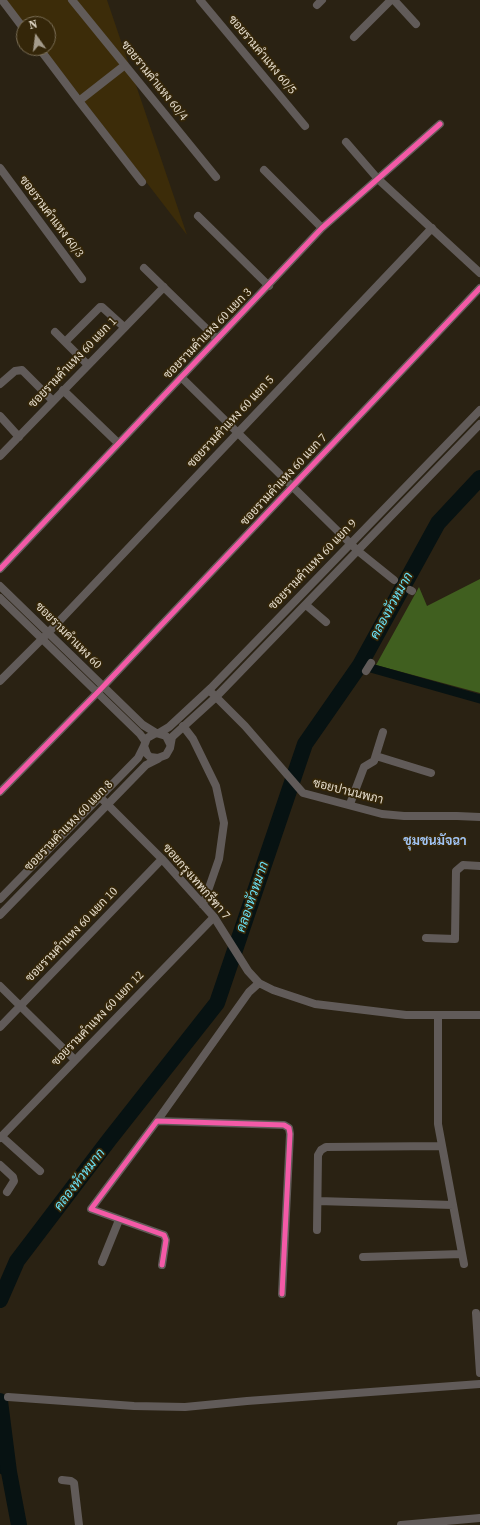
<!DOCTYPE html>
<meta charset="utf-8">
<style>
body{margin:0}
#map{position:relative;width:480px;height:1525px;overflow:hidden;background:#2a2213;font-family:"Source Serif 4",serif}
canvas{display:block}
.north{position:absolute;left:16px;top:16px;width:40px;height:40px;box-sizing:border-box;background:#342609;border:1px solid #7b6f57;border-radius:50%;rotate:346deg;font-size:11px;font-weight:700;line-height:16px;text-align:center;color:#e5dccc}
.north::after{content:'';display:block;margin:auto;width:14px;height:18px;background:#a49b8b;clip-path:polygon(50% 0,100% 100%,50% 72%,0 100%)}
</style>
<div id="map">
<canvas width="480" height="1525"></canvas>
<div class="north">N</div>
</div>
<script>
const g = document.querySelector('canvas').getContext('2d');
g.lineJoin = 'round';
function fill(path, color) {
  g.fillStyle = color;
  g.fill(path, 'evenodd');
}
function toPath(rows) {
  const path = new Path2D();
  for (const r of rows) {
    path.moveTo(r[0], r[1]);
    for (let i = 2; i < r.length; i += 2) path.lineTo(r[i], r[i + 1]);
  }
  return path;
}
function strokePath(path, color, width, dash) {
  g.strokeStyle = color;
  g.lineWidth = width;
  g.lineCap = dash ? 'butt' : 'round';
  g.setLineDash(dash || []);
  g.stroke(path);
}
function drawText(font, color, halo, rows, align = 'center') {
  g.font = font + ' "Source Serif 4",Sarabun,serif';
  g.lineWidth = 3.5;
  g.setLineDash([]);
  g.textBaseline = 'middle';
  g.strokeStyle = halo;
  g.fillStyle = color;
  for (const [text, x, y, turn = 0] of rows) {
    g.save();
    g.translate(x, y);
    g.rotate((+turn || 0) * Math.PI / 180);
    g.textAlign = isNaN(turn) ? turn : align;
    if (halo) g.strokeText(text, 0, 0);
    g.fillText(text, 0, 0);
    g.restore();
  }
}
fill(toPath([
 [6,0,107,0,187,235,43,48,48,48,48,24,24,24]
]), '#3c2c09');
fill(toPath([
 [480,579,480,693,376,665,419,587,427,606]
]), '#405f1f');
strokePath(toPath([
 [360,665,480,699],
 [0,1469,9,1472]
]), '#071212', 9);
strokePath(toPath([
 [0,1300,17,1261,109,1140,217,1003,305,744,360,665,438,523,480,478],
 [0,1401,9,1472,19,1525]
]), '#071212', 16);
strokePath(toPath([
 [2,0,24,29],
 [72,0,216,177],
 [200,0,305,126],
 [394,0,416,24],
 [317,5,322,0],
 [354,37,391,0],
 [39,48,79,101],
 [125,65,79,101,142,182],
 [346,142,378,179,480,273],
 [0,168,82,279],
 [264,170,322,228],
 [198,216,269,286],
 [144,268,217,339],
 [55,332,88,365],
 [65,342,100,307,102,307,124,327],
 [181,377,358,551,394,580],
 [0,384,15,371,22,370,53,401],
 [63,390,118,443],
 [0,416,19,437],
 [0,456,164,287],
 [0,569,322,228,440,124],
 [0,586,143,725,156,733],
 [410,590,412,591],
 [0,598,140,734,145,741],
 [306,605,326,622],
 [366,671,371,663],
 [0,681,48,633,432,228],
 [212,693,245,726,303,793,382,814,404,816,457,816,480,817],
 [183,726,193,739,216,786,224,823,219,859,203,905],
 [159,733,169,727,211,688,480,410],
 [170,744,166,736,156,733,147,738,144,746,147,754,150,757,158,758,166,755,170,748,172,737,216,697,480,424],
 [376,756,431,773],
 [0,792,97,693,480,288],
 [100,797,162,859,214,917,248,971,259,983,273,990,315,1004,406,1015,480,1015],
 [350,804,364,767,374,761,383,732],
 [0,899,138,758,144,746],
 [0,915,146,765,158,759],
 [426,938,455,939,456,871,463,865,480,866],
 [0,986,75,1060],
 [438,1015,438,1124,464,1264],
 [0,1027,162,859],
 [157,1121,249,992,259,983],
 [1,1136,40,1171],
 [0,1138,214,917],
 [0,1165,13,1177,14,1181,7,1192],
 [318,1201,453,1205],
 [317,1230,318,1155,321,1150,326,1147,442,1146],
 [363,1257,462,1254],
 [102,1262,119,1220],
 [162,1265,166,1240,164,1235,91,1209,157,1121,284,1125,289,1128,290,1134,282,1294],
 [476,1313,480,1373],
 [8,1397,134,1406,185,1407,247,1401,480,1384],
 [62,1480,71,1481,74,1483,79,1525],
 [401,1525,480,1518]
]), '#615b59', 8);
strokePath(toPath([
 [0,569,322,228,440,124],
 [0,792,97,693,480,288],
 [162,1265,166,1240,164,1235,91,1209,157,1121,284,1125,289,1128,290,1134,282,1294]
]), '#f35aa7', 5);
drawText('12px', '#e5dccc', '#342609', [
 ["ซอยรามคำแหง 60/5",262,55,50],
 ["ซอยรามคำแหง 60/4",154,81,51],
 ["ซอยรามคำแหง 60/3",51,217,53],
 ["ซอยรามคำแหง 60 แยก 3",208,334,-46],
 ["ซอยรามคำแหง 60 แยก 1",73,363,-46],
 ["ซอยรามคำแหง 60 แยก 5",231,422,-47],
 ["ซอยรามคำแหง 60 แยก 7",284,480,-47],
 ["ซอยรามคำแหง 60 แยก 9",313,565,-46],
 ["ซอยรามคำแหง 60",68,636,45],
 ["ซอยปานนพภา",348,792,14],
 ["ซอยรามคำแหง 60 แยก 8",69,826,-46],
 ["ซอยกรุงเทพกรีฑา 7",196,882,49],
 ["ซอยรามคำแหง 60 แยก 10",72,935,-46],
 ["ซอยรามคำแหง 60 แยก 12",98,1019,-46]
]);
drawText('italic 13px', '#69e2f7', '#342609', [
 ["คลองหัวหมาก",392,606,-61],
 ["คลองหัวหมาก",253,897,-71],
 ["คลองหัวหมาก",80,1180,-52]
]);
drawText('bold 13px', '#a1c4f5', '#342609', [
 ["ชุมชนมัจฉา",435,842]
]);
</script>
